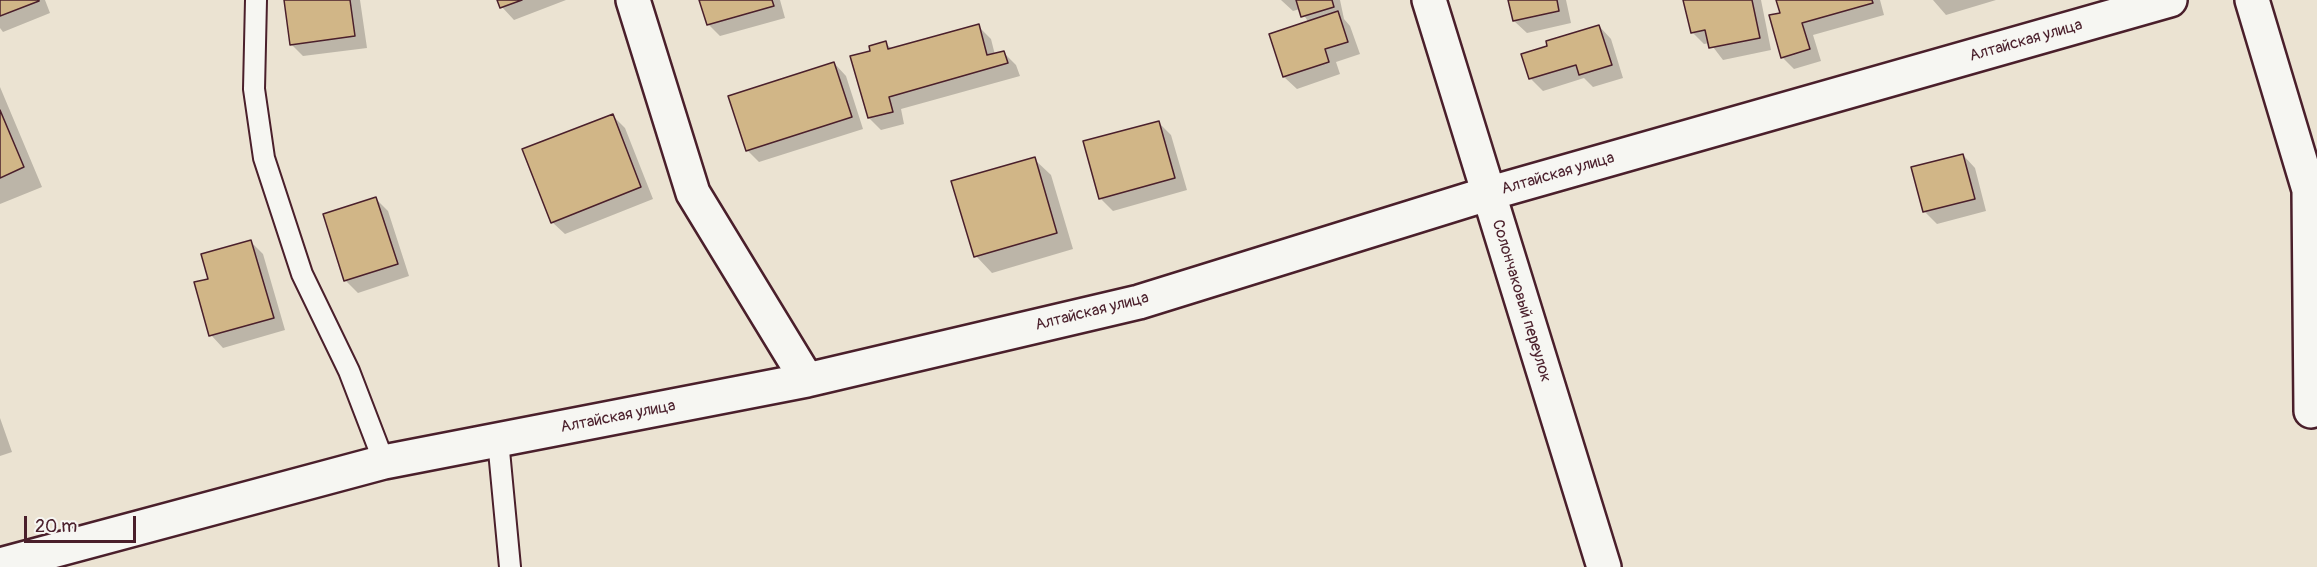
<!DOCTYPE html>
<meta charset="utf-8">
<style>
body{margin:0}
#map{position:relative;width:2317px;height:567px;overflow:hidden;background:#ebe3d2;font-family:Pangolin,sans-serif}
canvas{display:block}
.scale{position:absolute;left:24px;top:516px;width:112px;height:27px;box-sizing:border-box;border:3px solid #4a1f2b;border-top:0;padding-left:8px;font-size:18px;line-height:21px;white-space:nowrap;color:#4a1f2b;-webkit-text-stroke:4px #f6f6f2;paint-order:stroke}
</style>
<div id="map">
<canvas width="2317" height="567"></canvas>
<div class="scale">20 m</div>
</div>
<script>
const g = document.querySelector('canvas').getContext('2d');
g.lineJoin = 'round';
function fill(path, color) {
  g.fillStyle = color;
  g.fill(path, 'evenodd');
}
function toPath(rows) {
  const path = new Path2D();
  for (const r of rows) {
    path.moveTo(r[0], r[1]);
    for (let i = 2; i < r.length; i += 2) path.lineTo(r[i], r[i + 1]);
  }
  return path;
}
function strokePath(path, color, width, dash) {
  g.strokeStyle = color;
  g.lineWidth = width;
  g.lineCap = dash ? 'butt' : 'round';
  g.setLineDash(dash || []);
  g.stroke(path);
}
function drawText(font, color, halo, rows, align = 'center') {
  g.font = font + ' Pangolin,sans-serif';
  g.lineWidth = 6;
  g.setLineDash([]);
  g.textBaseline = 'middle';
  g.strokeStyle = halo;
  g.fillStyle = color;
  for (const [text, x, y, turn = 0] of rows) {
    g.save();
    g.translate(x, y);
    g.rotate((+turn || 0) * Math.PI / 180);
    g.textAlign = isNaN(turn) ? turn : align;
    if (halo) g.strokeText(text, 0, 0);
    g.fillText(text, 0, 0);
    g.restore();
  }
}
fill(toPath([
 [0,0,45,0,50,13,3,32,0,28],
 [285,0,360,0,367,48,303,56,291,44],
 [499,0,566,0,514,20,502,7],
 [701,0,780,0,785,18,720,36,708,24],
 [1281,0,1340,0,1344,19,1350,26,1360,54,1336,62,1340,74,1297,89,1284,77,1309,23,1300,9,1293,11],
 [1510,0,1566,0,1571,23,1527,33,1514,21],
 [1685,0,1761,0,1771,50,1723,60,1710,43,1704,44,1692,32],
 [1777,0,1880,0,1884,15,1813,35,1821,61,1794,69,1782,57,1781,14],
 [1933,0,1996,0,1946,15],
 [978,26,991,39,995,55,1004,53,1016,65,1020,76,901,109,904,124,881,130,869,118,872,52,885,43,892,49],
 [1599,26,1611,39,1623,78,1593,87,1584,78,1543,91,1530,78,1549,47],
 [834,63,846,76,863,129,759,162,747,150],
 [0,87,42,187,0,204],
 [612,115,625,128,653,199,565,234,552,222],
 [1158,122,1171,135,1187,190,1113,211,1101,199,1085,142],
 [1963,155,1975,168,1986,211,1937,224,1924,211],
 [1034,159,1051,175,1073,249,992,273,976,256],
 [376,199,388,211,409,276,358,293,345,280],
 [251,242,263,254,285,330,223,348,211,335],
 [0,418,12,452,0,456]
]), '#0003');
const building = toPath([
 [0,0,39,0,39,1,0,16,0,0],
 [284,0,350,0,355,36,290,45,284,0],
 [497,0,522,0,500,8,497,0],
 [699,0,772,0,774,6,707,25,699,0],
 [1296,0,1332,0,1334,7,1301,17,1296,0],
 [1508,0,1557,0,1559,11,1513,21,1508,0],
 [1683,0,1752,0,1760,38,1709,48,1705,30,1691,33,1683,0],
 [1776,0,1872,0,1873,3,1802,23,1810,49,1781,58,1769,15,1780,13,1776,0],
 [1338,11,1348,42,1325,49,1329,62,1283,77,1269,34,1338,11],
 [979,24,987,55,1004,51,1008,63,889,97,893,112,868,118,850,56,870,51,869,46,886,41,888,49,979,24],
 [1599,25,1612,65,1579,75,1576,65,1529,79,1521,54,1547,46,1546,41,1599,25],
 [834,62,852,117,746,151,728,96,834,62],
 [0,110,24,167,0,178,0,110],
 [613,114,641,187,551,223,522,149,613,114],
 [1159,121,1175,178,1099,199,1083,141,1159,121],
 [1963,154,1975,199,1923,212,1911,167,1963,154],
 [1035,157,1057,233,974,257,951,181,1035,157],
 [376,197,398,264,344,281,323,214,376,197],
 [251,240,274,318,209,336,194,282,208,279,201,254,251,240]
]);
fill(building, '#d1b687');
strokePath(building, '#4a1f2b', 1.5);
const lane = toPath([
 [256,0,254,89,264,158,302,274,349,371,384,462],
 [498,440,510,567]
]);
const street = toPath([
 [633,0,693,193,807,380],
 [1429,0,1604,567],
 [2252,0,2309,190,2311,411],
 [0,565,384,462,807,380,1139,302,1487,194,2170,0]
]);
strokePath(lane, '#4a1f2b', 24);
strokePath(street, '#4a1f2b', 38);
strokePath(lane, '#f6f6f2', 20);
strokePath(street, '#f6f6f2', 33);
drawText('16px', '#4a1f2b', '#f6f6f2', [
 ["Алтайская улица",2026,41,-16],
 ["Алтайская улица",1558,174,-16],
 ["Солончаковый переулок",1521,301,73],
 ["Алтайская улица",1092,312,-14],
 ["Алтайская улица",618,417,-11]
]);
</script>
